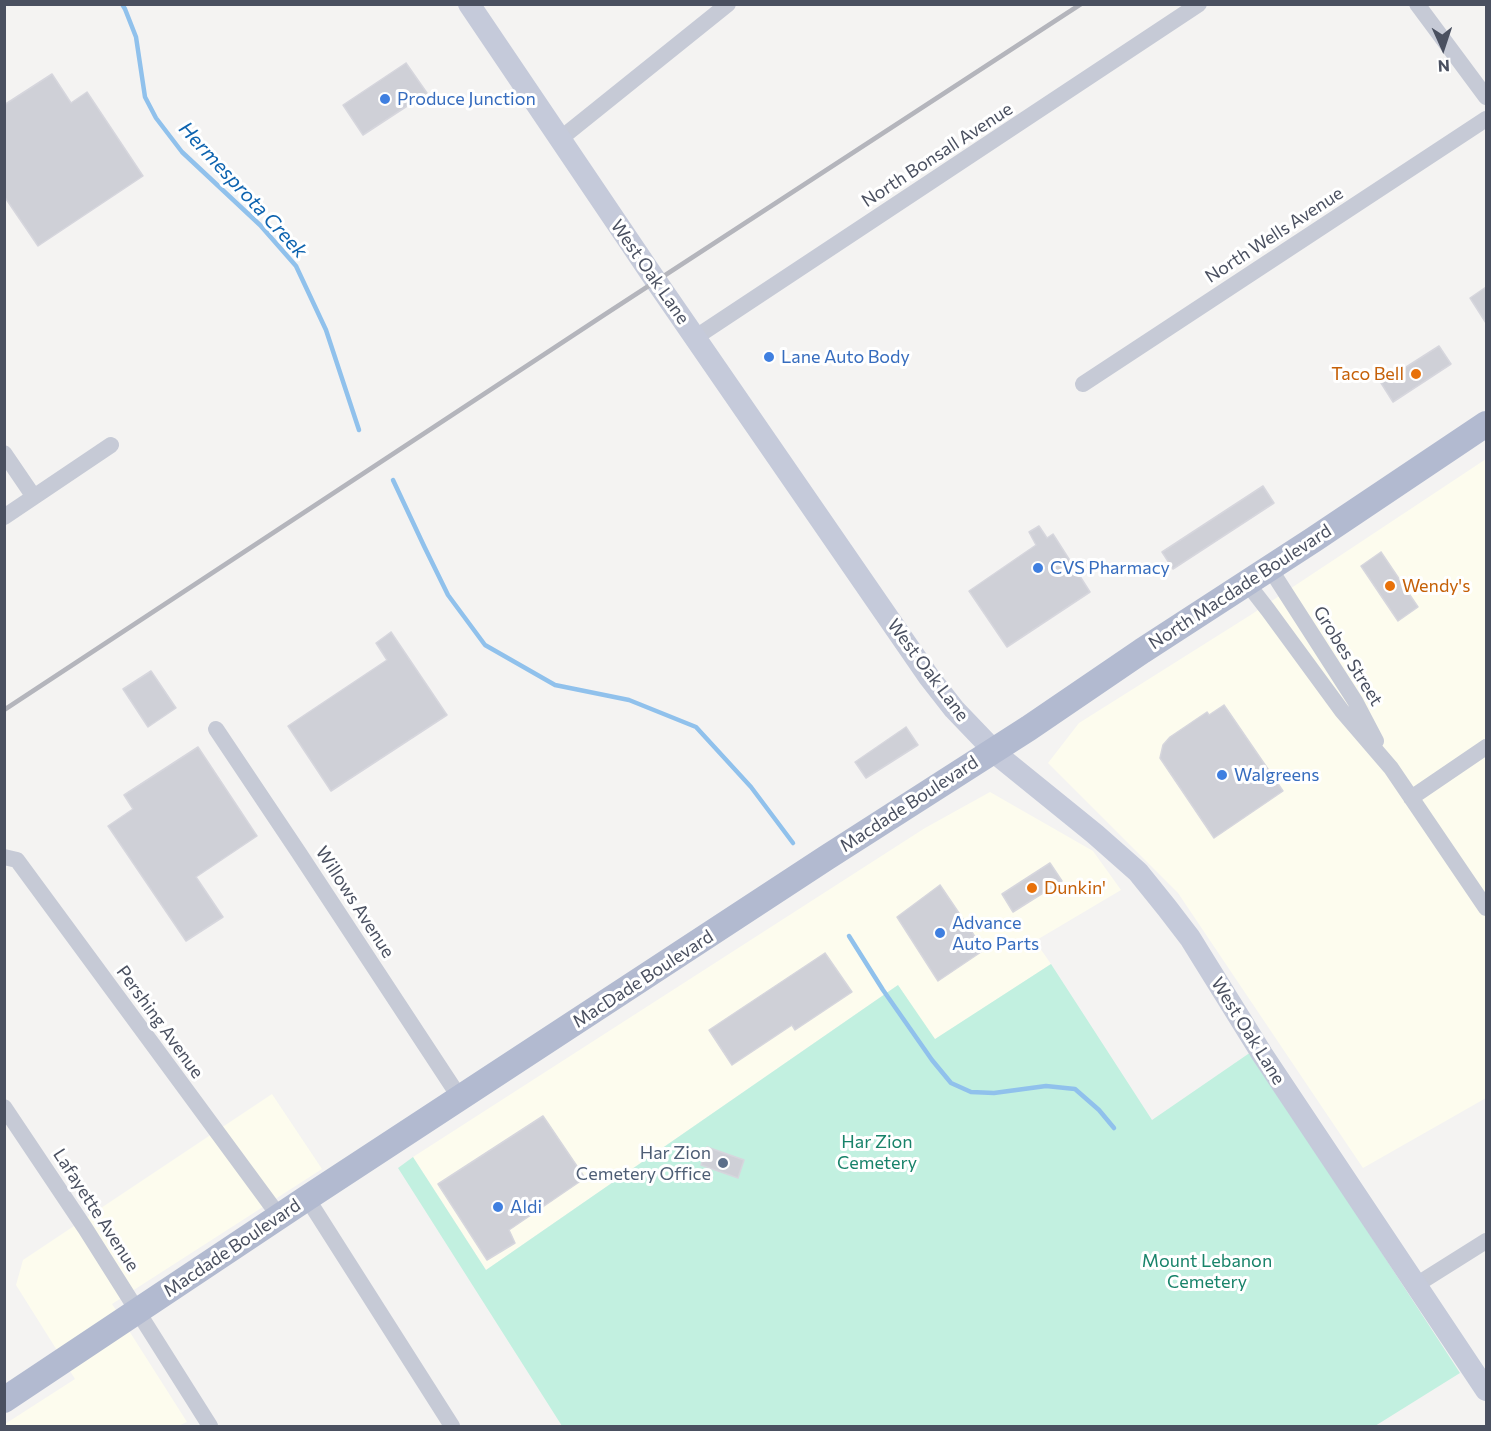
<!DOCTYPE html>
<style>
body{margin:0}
#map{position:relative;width:1491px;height:1431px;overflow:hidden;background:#f4f3f2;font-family:Commissioner,sans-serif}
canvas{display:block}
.frame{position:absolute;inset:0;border:6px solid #4a5060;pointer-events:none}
.north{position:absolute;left:1413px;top:18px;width:60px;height:60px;-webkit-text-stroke:4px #fff;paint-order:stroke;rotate:177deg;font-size:16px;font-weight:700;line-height:24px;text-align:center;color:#4a5060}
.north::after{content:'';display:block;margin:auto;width:21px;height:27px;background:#4a5060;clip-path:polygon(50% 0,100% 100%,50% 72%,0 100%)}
</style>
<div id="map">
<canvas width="1491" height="1431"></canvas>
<div class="frame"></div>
<div class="north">N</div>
</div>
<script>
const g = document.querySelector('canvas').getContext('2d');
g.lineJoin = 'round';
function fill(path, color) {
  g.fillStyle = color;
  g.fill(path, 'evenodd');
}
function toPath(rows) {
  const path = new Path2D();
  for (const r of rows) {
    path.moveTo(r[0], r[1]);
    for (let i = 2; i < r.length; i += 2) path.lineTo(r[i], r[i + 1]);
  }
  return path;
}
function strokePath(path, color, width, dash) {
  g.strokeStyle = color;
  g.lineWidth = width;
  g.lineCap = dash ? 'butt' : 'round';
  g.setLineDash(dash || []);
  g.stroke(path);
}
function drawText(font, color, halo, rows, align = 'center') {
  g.font = font + ' Commissioner,sans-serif';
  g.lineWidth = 6;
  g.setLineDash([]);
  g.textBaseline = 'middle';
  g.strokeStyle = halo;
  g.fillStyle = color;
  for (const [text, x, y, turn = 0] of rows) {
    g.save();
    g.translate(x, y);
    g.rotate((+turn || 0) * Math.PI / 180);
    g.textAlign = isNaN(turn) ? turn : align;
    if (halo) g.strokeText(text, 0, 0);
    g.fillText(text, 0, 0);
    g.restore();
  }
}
fill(toPath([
 [1486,459,1486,1098,1363,1168,1178,893,1048,763,1079,723,1249,616],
 [990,792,1093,851,1121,890,1035,941,1051,964,934,1040,898,985,486,1270,413,1157,925,828],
 [272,1094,322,1169,112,1304,187,1422,178,1426,5,1426,5,1424,75,1379,16,1285,23,1260]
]), '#fdfcee');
fill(toPath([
 [1051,964,1152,1120,1251,1052,1460,1373,1375,1426,562,1426,398,1168,413,1157,486,1270,898,985,935,1039]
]), '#c2f0e0');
strokePath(toPath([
 [122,4,125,9,136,37,145,97,156,118,182,152,260,225,296,266,326,330,359,430],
 [393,480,424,546,448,595,485,645,555,685,629,700,696,727,751,787,793,843],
 [849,936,883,990,932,1060,951,1083,971,1092,994,1093,1046,1086,1075,1089,1099,1110,1114,1128]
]), '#90c1ec', 4.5);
const building = toPath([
 [406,63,427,93,363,135,343,105,406,63],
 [52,74,71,103,87,92,143,176,38,246,4,196,4,105,52,74],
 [1486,287,1486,323,1470,298,1486,287],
 [1439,346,1451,364,1393,402,1381,383,1439,346],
 [1263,486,1274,503,1173,569,1162,552,1263,486],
 [1039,526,1047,538,1053,534,1090,592,1007,647,969,591,1036,545,1029,532,1039,526],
 [1381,552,1418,607,1398,621,1361,566,1381,552],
 [391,632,447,715,331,791,288,726,387,660,376,643,391,632],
 [151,671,176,708,148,727,123,689,151,671],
 [1224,705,1283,791,1214,838,1160,758,1163,745,1170,737,1207,712,1209,715,1224,705],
 [906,727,918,745,866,778,855,762,906,727],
 [198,747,257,836,196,877,223,917,186,941,108,826,133,809,124,795,198,747],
 [1050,863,1062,881,1013,912,1002,894,1050,863],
 [940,885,984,950,938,981,897,917,940,885],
 [825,953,852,992,795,1030,792,1025,732,1065,709,1030,825,953],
 [543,1116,585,1178,509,1230,515,1243,487,1260,438,1184,543,1116],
 [707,1147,744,1160,738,1178,701,1165,707,1147]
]);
fill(building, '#cfd0d7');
strokePath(building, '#d6d6dd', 1.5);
strokePath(toPath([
 [1417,4,1486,97],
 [560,139,728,4],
 [696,337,1199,4],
 [1083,384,1486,119],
 [4,453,34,497],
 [4,517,111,445],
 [1269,567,1355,701,1376,741],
 [1247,583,1268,610,1342,711,1391,768,1486,908],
 [216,729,299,853,460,1098],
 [1411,798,1486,747],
 [4,857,17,860,279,1216],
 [4,1107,85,1228,210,1426],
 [307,1198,452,1426],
 [1416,1285,1486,1241]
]), '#c6cad6', 16);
strokePath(toPath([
 [469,4,656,281,929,677,954,709,1000,757,1095,834,1138,872,1167,908,1190,938,1262,1054,1486,1390]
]), '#c5cada', 22);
strokePath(toPath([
 [4,1400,307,1198,826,858,1029,728,1142,651,1313,540,1486,424]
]), '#b2bad0', 26);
strokePath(toPath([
 [4,710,604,315,1081,4]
]), '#b4b5bc', 4.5);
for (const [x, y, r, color] of [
 [385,99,6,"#3f7fe0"],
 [769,357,6,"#3f7fe0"],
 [1416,374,6,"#e8710a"],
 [1038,568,6,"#3f7fe0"],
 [1390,586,6,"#e8710a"],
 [1222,775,6,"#3f7fe0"],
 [1032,888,6,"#e8710a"],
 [940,933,6,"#3f7fe0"],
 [723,1163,6,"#5c6f8a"],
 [498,1207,6,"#3f7fe0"]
]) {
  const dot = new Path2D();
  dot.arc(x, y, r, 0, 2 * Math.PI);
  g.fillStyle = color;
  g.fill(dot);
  strokePath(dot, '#fff', 2);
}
drawText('18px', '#366cbe', '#fff', [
 ["Produce Junction",397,99],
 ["Lane Auto Body",781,357],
 ["CVS Pharmacy",1050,568],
 ["Walgreens",1234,775],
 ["Advance",952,923],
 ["Auto Parts",952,944],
 ["Aldi",510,1207]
], 'left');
drawText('18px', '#4a5060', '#fff', [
 ["North Bonsall Avenue",937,155,-33],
 ["North Wells Avenue",1274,235,-33],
 ["West Oak Lane",650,272,55],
 ["North Macdade Boulevard",1240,587,-33],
 ["Grobes Street",1348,656,58],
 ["West Oak Lane",928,670,53],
 ["Macdade Boulevard",909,804,-33],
 ["Willows Avenue",355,902,57],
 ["MacDade Boulevard",643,979,-33],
 ["Pershing Avenue",160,1022,54],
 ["West Oak Lane",1248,1031,58],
 ["Lafayette Avenue",96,1210,57],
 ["Macdade Boulevard",232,1248,-34]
]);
drawText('18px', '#c56008', '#fff', [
 ["Taco Bell",1404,374,"right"],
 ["Wendy's",1402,586],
 ["Dunkin'",1044,888]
], 'left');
drawText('18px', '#18836a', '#fff', [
 ["Har Zion",877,1142],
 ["Cemetery",877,1163],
 ["Mount Lebanon",1207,1261],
 ["Cemetery",1207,1282]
]);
drawText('18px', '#4e5e75', '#fff', [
 ["Har Zion",711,1153],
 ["Cemetery Office",711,1174]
], 'right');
drawText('italic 20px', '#0d63af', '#fff', [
 ["Hermesprota Creek",243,190,47]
]);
</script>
